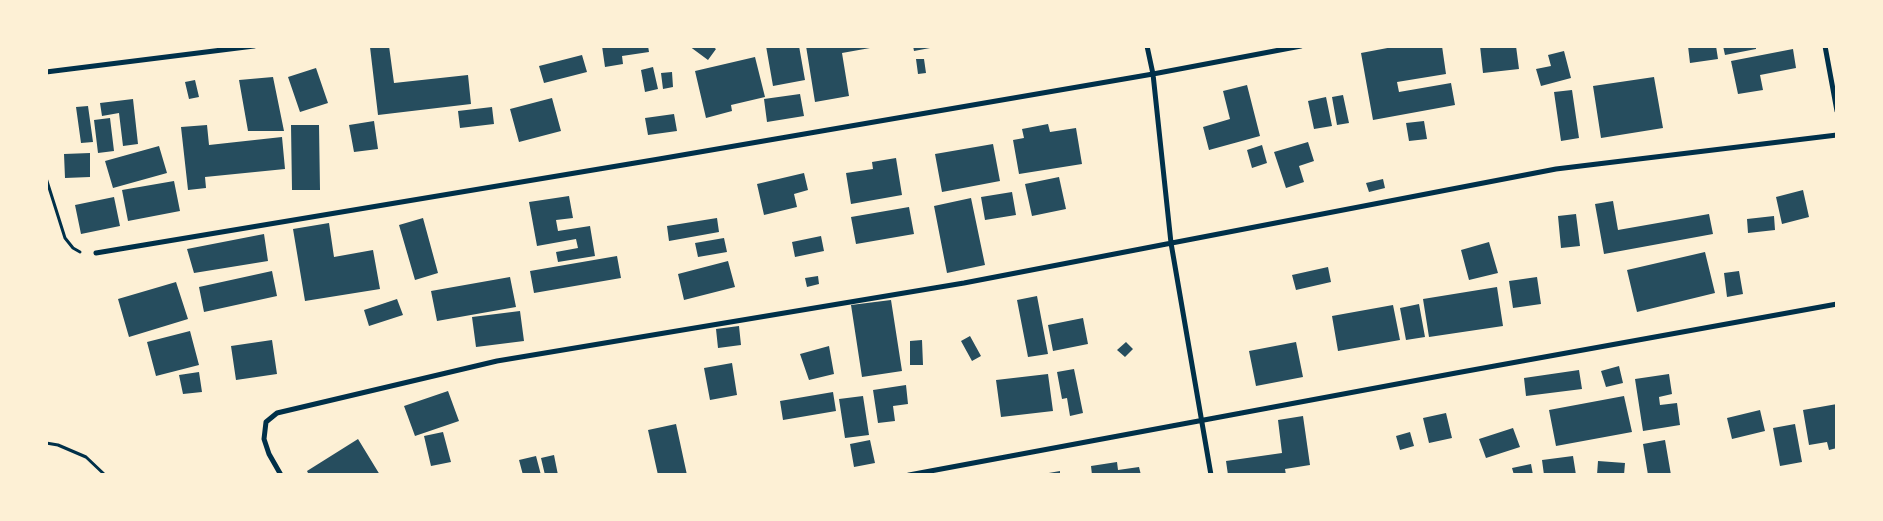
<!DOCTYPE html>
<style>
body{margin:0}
#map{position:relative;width:1883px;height:521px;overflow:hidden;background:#fdf0d5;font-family:Barlow,sans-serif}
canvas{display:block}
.frame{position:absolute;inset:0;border:48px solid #fdf0d5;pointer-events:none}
</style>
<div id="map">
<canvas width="1883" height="521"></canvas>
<div class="frame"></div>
</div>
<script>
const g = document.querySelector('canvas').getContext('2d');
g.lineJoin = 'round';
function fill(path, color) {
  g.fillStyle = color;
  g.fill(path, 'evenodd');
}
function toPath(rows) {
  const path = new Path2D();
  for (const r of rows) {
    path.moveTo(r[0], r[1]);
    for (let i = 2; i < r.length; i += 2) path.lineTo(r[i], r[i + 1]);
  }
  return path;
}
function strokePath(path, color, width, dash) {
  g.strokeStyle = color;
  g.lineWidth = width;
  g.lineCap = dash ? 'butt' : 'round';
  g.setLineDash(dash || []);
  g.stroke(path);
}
fill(toPath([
 [378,46,389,46,394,83,468,75,471,104,378,115,370,47],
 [602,46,648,46,649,52,622,56,623,64,605,67],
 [689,46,712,46,716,49,708,60],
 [766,46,799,46,805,80,773,86],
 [806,46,870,46,870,48,842,53,849,96,815,102],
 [913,46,930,46,930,48,914,51],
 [1398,46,1442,46,1446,74,1397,82,1399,92,1451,83,1455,105,1373,120,1361,53],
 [1480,46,1516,46,1519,69,1483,73],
 [1688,46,1716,46,1718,59,1690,63],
 [1723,46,1756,46,1756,49,1725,55],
 [1793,49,1796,68,1760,75,1763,90,1738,94,1731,61],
 [1564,51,1571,78,1541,86,1536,69,1551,66,1548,55],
 [582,55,587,72,544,83,539,66],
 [755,57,765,97,731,105,732,111,706,118,695,71],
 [916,59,924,59,926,73,918,74],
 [653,67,658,89,645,92,641,70],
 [316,68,328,103,300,112,288,77],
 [672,72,673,87,663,89,661,73],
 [273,77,284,131,248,131,239,80],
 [1654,77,1663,128,1601,138,1593,86],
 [195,80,199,97,189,99,185,82],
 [1247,85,1260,136,1209,150,1203,127,1230,119,1223,91],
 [1572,90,1579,138,1561,141,1554,92],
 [800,94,804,116,767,122,764,99],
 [1343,95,1349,123,1337,125,1332,97],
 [1326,97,1332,126,1314,129,1308,101],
 [552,98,561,131,519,142,510,109],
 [133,99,138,144,123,146,119,113,102,116,100,103],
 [88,106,93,142,81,143,76,107],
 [492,107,494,124,460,128,458,111],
 [674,114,677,131,648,135,645,118],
 [110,118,114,151,98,153,94,120],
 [374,121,378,149,354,152,349,125],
 [1424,121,1427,139,1409,141,1406,123],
 [1048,124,1050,132,1076,128,1082,164,1019,174,1013,140,1024,138,1022,129],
 [207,125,209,145,282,137,285,169,205,177,206,188,188,190,181,127],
 [291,125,319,125,320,190,292,190],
 [1308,142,1314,161,1299,166,1304,182,1286,188,1274,152],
 [993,144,1000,181,942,192,935,154],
 [1262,145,1267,163,1252,168,1247,150],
 [159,146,167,173,113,188,105,161],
 [90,153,90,177,65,178,64,154],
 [896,158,902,195,851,204,846,173,873,169,872,162],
 [804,173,808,190,794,194,797,207,764,215,757,184],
 [1059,177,1066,209,1032,216,1025,184],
 [1383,179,1385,188,1369,192,1366,183],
 [174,181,180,211,128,221,122,190],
 [1803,190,1809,217,1782,224,1776,197],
 [1012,192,1016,215,985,220,981,197],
 [569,196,573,218,556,220,558,231,590,226,595,256,558,262,556,252,578,248,576,239,537,246,529,202],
 [114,197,120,226,81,234,75,205],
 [971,198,985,265,947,273,934,206],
 [1613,201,1618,230,1709,214,1713,234,1604,254,1595,204],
 [909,207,914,234,856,244,851,217],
 [1576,214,1580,246,1561,248,1558,216],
 [1774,216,1775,230,1748,233,1747,219],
 [423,218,438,273,415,280,399,225],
 [717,218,719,232,669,241,667,226],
 [329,223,334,257,373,250,380,289,305,301,293,229],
 [264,234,268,261,194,273,187,249],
 [821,236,824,251,795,257,792,242],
 [724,238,727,252,698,257,695,243],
 [1489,242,1498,273,1469,280,1461,250],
 [1705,252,1715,293,1637,312,1627,270],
 [617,256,621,278,534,293,530,271],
 [728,261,735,287,684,300,678,274],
 [1328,267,1331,282,1296,290,1292,275],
 [272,271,277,296,204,312,199,287],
 [1739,271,1743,294,1727,297,1724,273],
 [818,276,819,284,807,287,805,278],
 [510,277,516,307,437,321,431,291],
 [1537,277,1541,304,1513,308,1509,281],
 [176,282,188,319,129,337,118,299],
 [1497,287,1503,326,1429,337,1423,299],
 [1037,296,1048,354,1028,357,1017,300],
 [397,299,403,315,369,326,364,310],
 [891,300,902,371,862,377,851,305],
 [1419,304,1425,337,1406,340,1400,308],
 [1393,305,1400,340,1338,351,1332,316],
 [520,311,524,341,476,347,472,317],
 [1083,318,1088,344,1053,351,1048,325],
 [739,326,741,345,718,348,716,329],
 [190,331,199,365,156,376,147,342],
 [970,336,981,356,972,361,961,341],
 [272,340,277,374,236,380,231,346],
 [922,340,923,365,910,365,910,341],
 [1126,342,1133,349,1125,357,1117,350],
 [1296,342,1303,377,1256,386,1249,351],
 [829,346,834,374,809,380,800,354],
 [732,363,737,395,710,400,704,368],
 [1619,366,1623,383,1606,387,1601,371],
 [1074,369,1083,413,1070,416,1067,398,1062,399,1057,372],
 [1579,370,1582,389,1526,396,1524,378],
 [199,372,202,392,183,394,179,375],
 [1048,374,1053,411,1001,417,996,380],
 [1669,374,1672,394,1659,397,1660,405,1677,403,1680,425,1643,431,1635,379],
 [906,385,908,404,893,406,895,421,878,423,873,390],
 [448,391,459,421,415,436,404,406],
 [833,392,836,411,783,420,780,401],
 [863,396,869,435,845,438,839,399],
 [1624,396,1632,432,1556,446,1549,410],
 [1837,404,1837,448,1829,450,1827,442,1809,445,1803,410],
 [1760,410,1765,431,1732,439,1727,418],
 [1446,413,1452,438,1429,443,1423,418],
 [1303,416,1310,465,1285,469,1286,475,1228,475,1226,461,1282,453,1278,420],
 [676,424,687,475,658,475,648,430],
 [1795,424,1802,462,1780,466,1773,428],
 [1513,428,1520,447,1486,458,1479,439],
 [443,432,451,462,431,466,424,436],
 [1410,432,1414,446,1400,450,1396,436],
 [358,439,380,475,309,475,307,471],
 [870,440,875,463,854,467,850,444],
 [1665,440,1671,475,1648,475,1643,444],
 [554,455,558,475,545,475,541,458],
 [536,456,541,475,523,475,519,460],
 [1573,456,1576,475,1544,475,1542,460],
 [1598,461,1625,463,1624,475,1597,475],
 [1117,462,1118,470,1139,467,1141,475,1092,475,1091,466],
 [1531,464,1533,475,1514,475,1512,468],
 [1060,471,1060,475,1043,475,1043,474]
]), '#264d5e');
strokePath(toPath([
 [46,178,65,238,73,248,80,252],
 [46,443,58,445,86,457,105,475]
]), '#003049', 3);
strokePath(toPath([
 [1147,46,1153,74,1171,243,1211,475],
 [1825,46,1837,111],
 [46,72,254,46],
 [96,253,659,159,1153,74,1301,46],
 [281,475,269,454,264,439,266,422,277,413,497,361,964,283,1556,169,1837,135],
 [909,475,1456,373,1837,304]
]), '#003049', 5);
</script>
